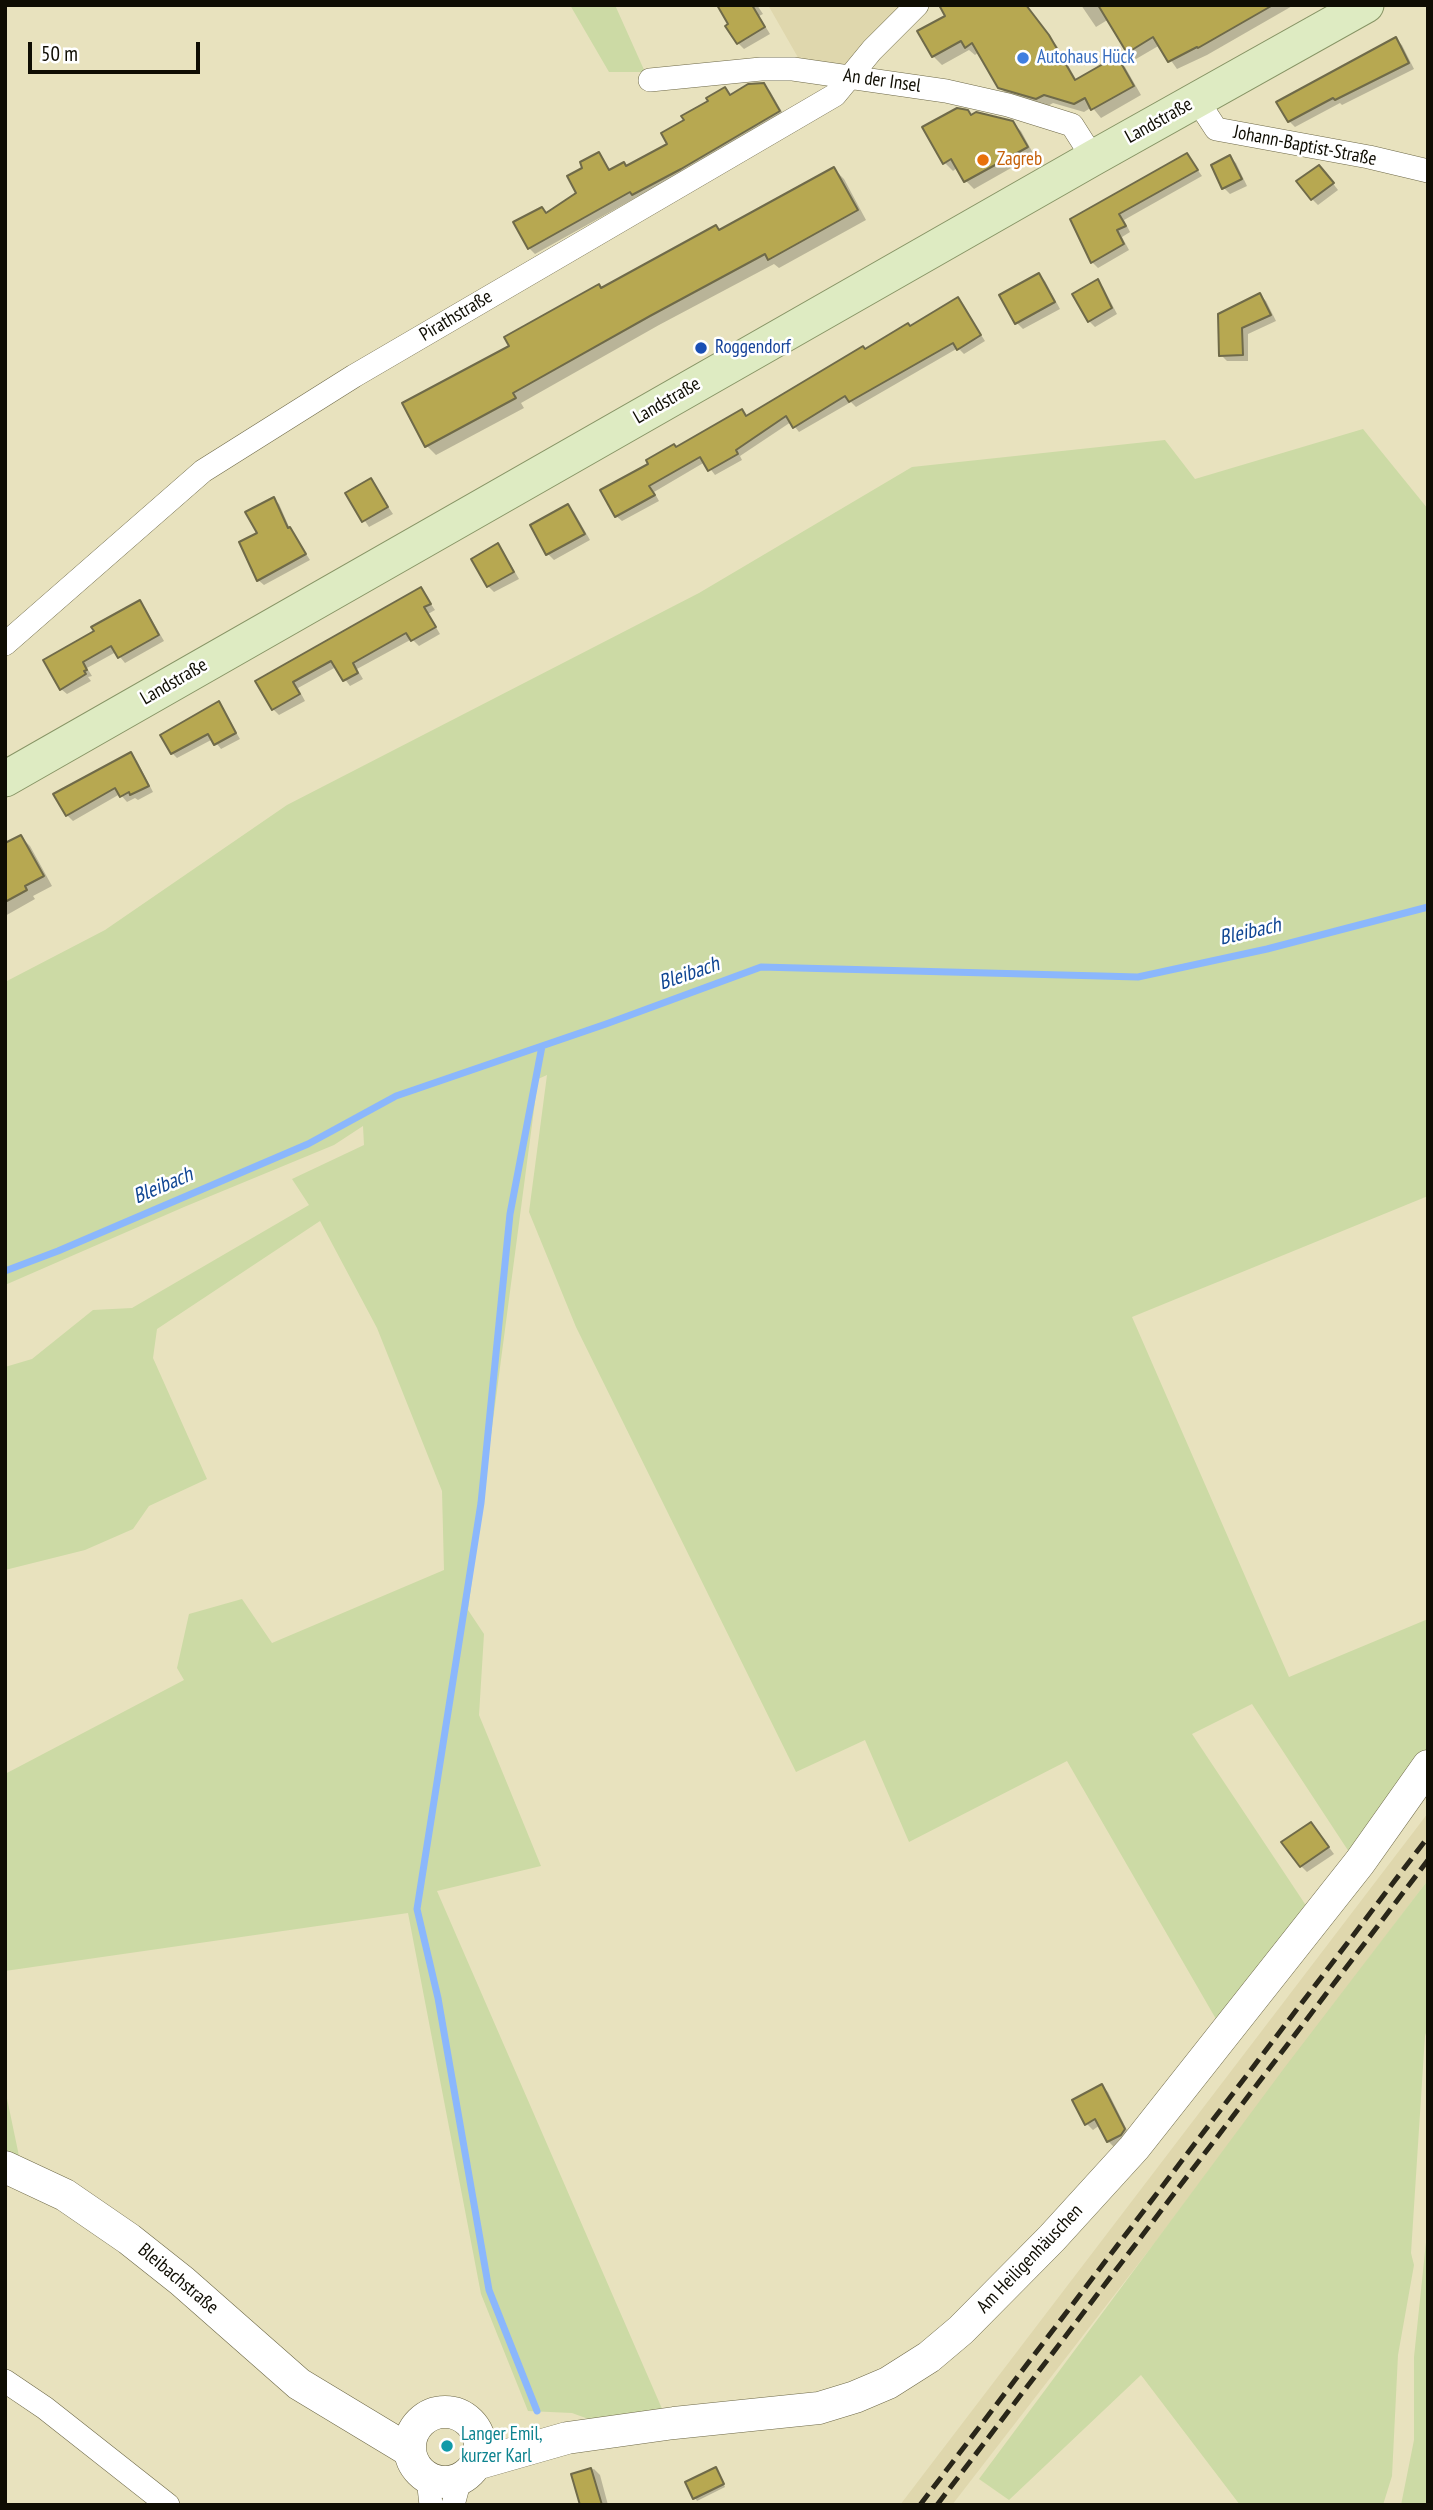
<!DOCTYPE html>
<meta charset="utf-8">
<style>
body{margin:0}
#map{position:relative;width:1433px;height:2510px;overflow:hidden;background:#e8e2be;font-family:"PT Sans Narrow",sans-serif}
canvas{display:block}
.frame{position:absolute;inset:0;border:7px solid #0f0d03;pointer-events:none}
.scale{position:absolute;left:28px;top:42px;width:172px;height:32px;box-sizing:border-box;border:4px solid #0f0d03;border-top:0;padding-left:9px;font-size:21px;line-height:24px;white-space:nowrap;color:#0f0d03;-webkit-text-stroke:5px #fff;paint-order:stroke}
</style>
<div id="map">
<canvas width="1433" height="2510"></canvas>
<div class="frame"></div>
<div class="scale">50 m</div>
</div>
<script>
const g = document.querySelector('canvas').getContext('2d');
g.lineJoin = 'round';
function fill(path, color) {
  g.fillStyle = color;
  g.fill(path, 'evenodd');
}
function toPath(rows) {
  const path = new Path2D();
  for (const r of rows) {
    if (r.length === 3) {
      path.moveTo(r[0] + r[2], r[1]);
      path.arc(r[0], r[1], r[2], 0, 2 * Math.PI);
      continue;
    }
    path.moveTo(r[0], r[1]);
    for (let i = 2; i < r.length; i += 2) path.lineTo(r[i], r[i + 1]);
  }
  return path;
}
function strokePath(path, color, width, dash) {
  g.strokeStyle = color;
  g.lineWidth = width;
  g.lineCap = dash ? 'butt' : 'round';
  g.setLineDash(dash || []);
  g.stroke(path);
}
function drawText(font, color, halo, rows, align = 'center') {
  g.font = font + ' "PT Sans Narrow",sans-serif';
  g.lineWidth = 5;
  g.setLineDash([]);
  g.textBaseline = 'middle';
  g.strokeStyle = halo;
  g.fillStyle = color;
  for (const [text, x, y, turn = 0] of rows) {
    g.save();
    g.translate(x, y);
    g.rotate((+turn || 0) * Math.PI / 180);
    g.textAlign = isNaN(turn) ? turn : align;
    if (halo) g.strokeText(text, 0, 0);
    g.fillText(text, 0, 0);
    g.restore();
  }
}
fill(toPath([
 [768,5,908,5,845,66,800,61],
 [1428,1813,1428,1880,1153,2245,952,2505,900,2505]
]), '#dfd7ad');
fill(toPath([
 [570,5,615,5,645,72,609,72],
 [1363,429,1428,509,1428,1196,1132,1317,1289,1677,1428,1619,1428,1748,1351,1855,1252,1704,1192,1734,1309,1910,1220,2026,1067,1761,909,1842,865,1740,796,1772,576,1327,529,1212,547,1075,538,1079,468,1610,484,1634,479,1715,541,1866,437,1891,663,2411,594,2421,572,2413,528,2411,481,2294,408,1913,5,1971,5,1774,184,1680,177,1668,189,1614,242,1599,272,1643,444,1570,442,1491,377,1328,320,1221,157,1329,153,1358,207,1479,149,1506,133,1529,85,1550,5,1570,5,1367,32,1359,93,1310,132,1308,309,1205,292,1179,364,1145,363,1126,334,1145,184,1207,5,1285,5,982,105,930,287,805,699,593,912,467,1165,440,1195,479],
 [1428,1880,1428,2027,1425,2036,1411,2253,1414,2265,1398,2355,1392,2476,1383,2505,1240,2505,1141,2375,1009,2500,979,2479,1285,2067],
 [5,2089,19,2156,5,2150],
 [1428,2223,1428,2505,1401,2505,1414,2440,1414,2357]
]), '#ccdaa5');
fill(toPath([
 [719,5,757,5,763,14,759,16,770,34,744,49,738,43],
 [1025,5,1057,46,1077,81,1116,59,1125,67,1141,95,1101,118,1092,107,1084,112,1053,103,1046,107,1009,97,1000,87,979,52,975,55,969,50,942,65,933,56],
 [1081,5,1294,5,1207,55,1177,69,1160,45,1136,59,1128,52,1109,19,1096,27],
 [1396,39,1402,45,1414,69,1342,105,1340,103,1295,127,1289,121],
 [763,85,770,91,785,117,639,200,637,197,535,254,529,248,542,209,547,214,578,194,584,169,598,155,611,171,627,168,670,145,731,96],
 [972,117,1012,123,1021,131,1034,155,974,189,966,181,958,167,953,171,945,163],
 [1187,155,1202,176,1124,220,1130,232,1122,237,1129,250,1098,268,1092,262,1072,220],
 [1230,157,1236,163,1247,186,1230,194,1224,188],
 [834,169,844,179,866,220,779,268,774,264,659,325,521,403,524,408,436,455,427,446,511,347,602,289,716,227,720,231],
 [1325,173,1338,190,1318,205,1312,199],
 [1039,275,1045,281,1060,309,1023,329,1017,323,1001,295],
 [1097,281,1103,287,1117,314,1095,327,1089,321],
 [1260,295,1266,301,1276,321,1248,334,1248,361,1227,361,1221,355],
 [958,299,985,341,964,354,958,348,856,407,851,402,799,432,791,422,740,456,742,460,715,475,705,462,654,492,659,501,622,521,616,516,676,448,742,411,747,417,911,327],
 [371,481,393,514,369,527,347,494],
 [274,499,279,504,290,529,310,560,264,585,258,580],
 [568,506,574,512,590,540,554,560,548,554,532,526],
 [497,545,503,551,519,579,494,592,488,586,473,559],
 [421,589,435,610,428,614,440,634,419,646,412,639,357,669,363,679,350,686,336,667,298,688,305,701,279,715,273,709,258,681],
 [140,602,145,608,164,641,125,663,116,652,87,668,92,676,88,677,91,681,67,694,61,689,96,631],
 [219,703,240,739,221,749,213,739,177,758,172,753],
 [131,755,137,761,153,792,138,800,135,798,127,802,120,794,73,821,67,815],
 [21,837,30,846,52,886,33,896,35,899,5,916,5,845],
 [1317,1831,1334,1854,1307,1872,1301,1866],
 [1102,2086,1108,2092,1130,2136,1114,2147,1108,2141,1100,2125,1093,2130,1087,2124,1074,2100],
 [594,2469,600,2475,608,2505,582,2505,573,2475],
 [718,2472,725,2487,697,2501,687,2483]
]), '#0003');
strokePath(toPath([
 [5,1271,58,1251,308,1144,396,1096,606,1024,761,967,1138,977,1267,949,1428,907],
 [537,2411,489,2290,438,1998,417,1909,481,1503,510,1214,542,1046]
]), '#8bb7fc', 7);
const building = toPath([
 [717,5,752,5,765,27,737,44,725,26,728,24,717,5],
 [939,5,1026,5,1049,35,1075,80,1117,56,1134,86,1091,110,1085,98,1074,104,1044,95,1036,99,998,88,972,43,965,48,961,41,932,57,917,31,945,16,939,5],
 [1098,5,1273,5,1198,48,1197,47,1168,62,1153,37,1127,53,1098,5],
 [1396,37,1409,63,1335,100,1333,98,1288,122,1276,102,1396,37],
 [764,83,780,111,681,169,632,195,630,192,528,249,513,222,542,207,546,213,576,193,567,176,582,168,580,162,599,152,609,170,624,162,626,166,667,144,661,133,684,120,681,116,708,101,706,98,725,87,730,95,748,84,764,83],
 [957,108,968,110,971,115,976,112,1013,121,1028,147,964,182,951,159,943,164,922,127,957,108],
 [1187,153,1198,170,1119,214,1126,226,1117,230,1124,244,1091,263,1070,219,1187,153],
 [1230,155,1242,179,1222,189,1211,165,1230,155],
 [1319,165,1334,183,1311,200,1296,181,1319,165],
 [834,167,858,210,768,260,765,254,650,316,513,393,516,398,425,447,402,403,509,346,504,337,599,284,601,288,716,225,719,230,834,167],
 [1039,273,1055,302,1015,324,999,295,1039,273],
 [1098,279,1112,308,1088,322,1072,294,1098,279],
 [1260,293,1271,315,1242,328,1243,355,1219,356,1218,314,1260,293],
 [958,297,981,335,957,350,953,343,849,402,845,396,793,428,786,416,736,450,738,454,708,471,700,457,649,486,655,495,615,517,600,490,648,464,646,460,674,444,676,447,742,409,746,416,863,346,865,349,908,323,910,326,958,297],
 [371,478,388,507,362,522,345,493,371,478],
 [274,497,288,528,290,527,306,554,257,581,239,542,257,533,245,512,274,497],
 [568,504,585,534,546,555,530,525,568,504],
 [498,543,514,572,487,587,471,559,498,543],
 [421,587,431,604,424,607,436,627,411,641,406,633,353,663,358,673,343,681,331,661,293,682,300,694,272,710,255,681,421,587],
 [140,600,159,635,118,658,111,646,83,662,87,670,84,671,86,674,60,690,43,660,94,631,91,627,140,600],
 [219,701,236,733,214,745,208,734,171,754,160,735,219,701],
 [131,752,149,786,130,795,129,792,120,797,115,788,66,816,53,794,131,752],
 [21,835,44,876,25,886,27,890,5,902,5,843,21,835],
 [1311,1822,1329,1847,1300,1867,1281,1842,1311,1822],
 [1102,2084,1125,2129,1121,2135,1107,2142,1095,2119,1085,2125,1072,2100,1102,2084],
 [716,2467,724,2484,693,2499,685,2482,716,2467],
 [591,2468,602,2505,580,2505,571,2474,591,2468]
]);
fill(building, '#b7a851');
strokePath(building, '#6f6a49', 2);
const street = toPath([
 [650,80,761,69,793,69,946,91,1008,105,1072,125,1093,158],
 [1197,100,1216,129,1369,157,1428,171],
 [5,644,203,471,354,376,835,95,872,50,917,5],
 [5,2381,45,2408,168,2505],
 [428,2478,431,2505],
 [453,2505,460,2479]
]);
const secondary = toPath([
 [5,2167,65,2195,129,2239,182,2281,299,2384,410,2451],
 [445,2447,35],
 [476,2464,567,2438,674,2423,819,2408,855,2397,888,2383,929,2357,961,2330,1052,2238,1134,2148,1360,1862,1428,1766]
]);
const primary = toPath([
 [5,779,1093,158,1366,5]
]);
strokePath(street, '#6d6847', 24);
strokePath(secondary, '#6d6847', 33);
strokePath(primary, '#879465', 37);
strokePath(street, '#fff', 23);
strokePath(secondary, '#fff', 32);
strokePath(primary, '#deebc2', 35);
strokePath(toPath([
 [920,2505,1428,1837],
 [937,2505,1428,1860]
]), '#292619', 5, [14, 7]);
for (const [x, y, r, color] of [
 [1023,58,7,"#3f7fe0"],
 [983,160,7,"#e8710a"],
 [701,348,7,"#1a4fb4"],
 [447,2446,7,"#0f9aa8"]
]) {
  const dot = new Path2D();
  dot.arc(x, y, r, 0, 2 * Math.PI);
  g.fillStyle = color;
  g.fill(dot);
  strokePath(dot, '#fff', 2.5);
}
drawText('19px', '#366cbe', '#fff', [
 ["Autohaus Hück",1037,58]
], 'left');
drawText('19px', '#0f0d03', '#fff', [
 ["An der Insel",882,81,8],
 ["Landstraße",1159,121,-29],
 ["Johann-Baptist-Straße",1305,146,11],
 ["Pirathstraße",456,316,-31],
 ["Landstraße",667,401,-30],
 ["Landstraße",174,682,-30],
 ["Am Heiligenhäuschen",1030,2259,-46],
 ["Bleibachstraße",178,2279,40]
]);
drawText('19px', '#c56008', '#fff', [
 ["Zagreb",997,160]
], 'left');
drawText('19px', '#164399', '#fff', [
 ["Roggendorf",715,348]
], 'left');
drawText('19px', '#0d838f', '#fff', [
 ["Langer Emil,",461,2435],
 ["kurzer Karl",461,2457]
], 'left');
drawText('italic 21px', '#104693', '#fff', [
 ["Bleibach",1250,932,-13],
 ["Bleibach",689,974,-19],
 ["Bleibach",163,1186,-23]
]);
</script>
